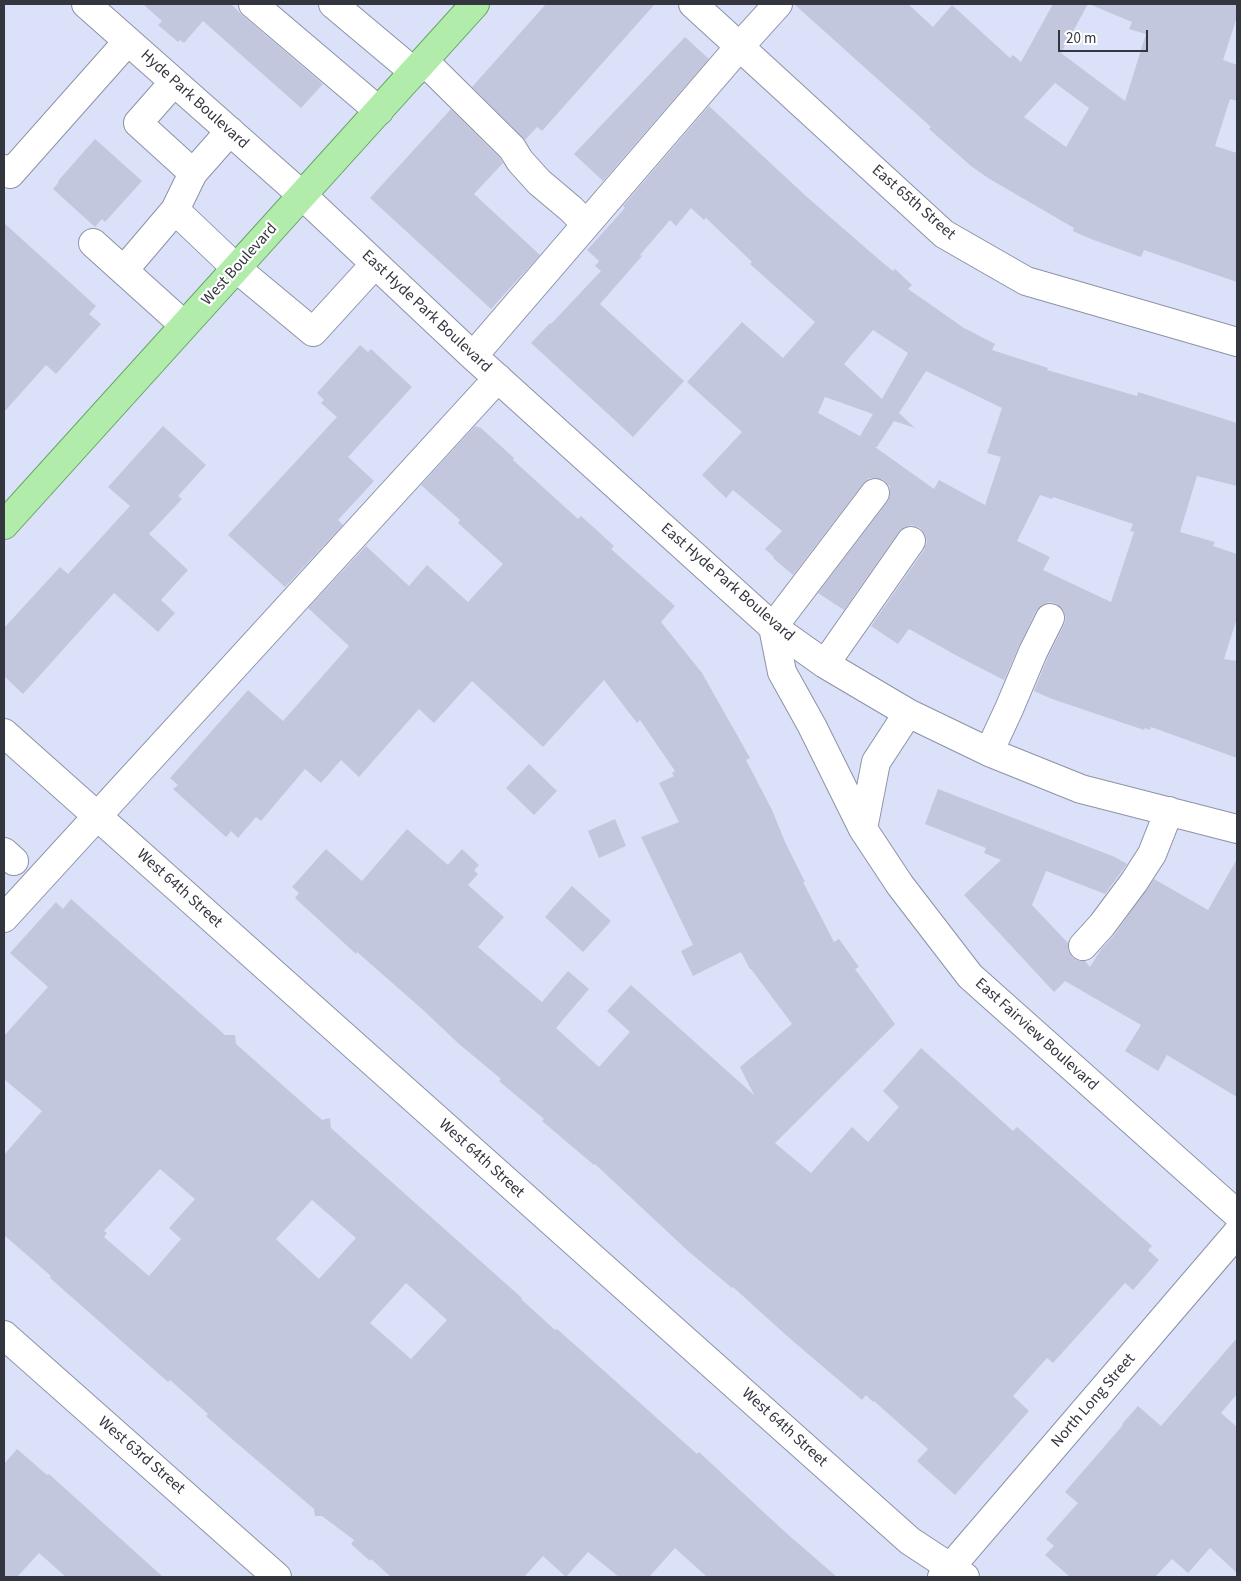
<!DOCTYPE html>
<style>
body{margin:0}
#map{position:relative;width:1241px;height:1581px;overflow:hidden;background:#dbe1f8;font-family:"Source Sans 3",sans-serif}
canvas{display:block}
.frame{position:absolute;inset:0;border:5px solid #34363f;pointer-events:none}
.scale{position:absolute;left:1058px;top:30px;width:90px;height:22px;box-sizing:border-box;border:2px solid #34363f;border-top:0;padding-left:6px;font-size:15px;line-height:18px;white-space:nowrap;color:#34363f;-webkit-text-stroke:4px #fff;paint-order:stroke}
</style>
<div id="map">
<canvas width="1241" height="1581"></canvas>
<div class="frame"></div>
<div class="scale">20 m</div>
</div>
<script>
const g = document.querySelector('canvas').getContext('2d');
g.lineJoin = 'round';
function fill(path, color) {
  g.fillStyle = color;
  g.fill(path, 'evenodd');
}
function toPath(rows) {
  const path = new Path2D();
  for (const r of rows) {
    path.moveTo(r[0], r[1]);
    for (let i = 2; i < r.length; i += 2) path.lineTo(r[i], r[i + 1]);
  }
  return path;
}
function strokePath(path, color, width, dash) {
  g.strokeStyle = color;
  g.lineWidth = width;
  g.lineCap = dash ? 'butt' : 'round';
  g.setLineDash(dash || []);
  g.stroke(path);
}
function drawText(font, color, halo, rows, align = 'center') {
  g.font = font + ' "Source Sans 3",sans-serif';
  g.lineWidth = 4.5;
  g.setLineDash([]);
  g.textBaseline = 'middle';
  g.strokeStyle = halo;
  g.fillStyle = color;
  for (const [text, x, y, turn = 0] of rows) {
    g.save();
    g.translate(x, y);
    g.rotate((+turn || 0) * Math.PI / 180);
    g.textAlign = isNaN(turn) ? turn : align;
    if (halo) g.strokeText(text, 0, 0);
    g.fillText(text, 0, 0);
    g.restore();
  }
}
fill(toPath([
 [143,4,231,4,243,16,323,84,301,108,203,21,184,43,180,40,178,42,158,25,162,21],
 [546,4,655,4,542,131,537,127,525,140,472,87],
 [794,4,908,4,933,27,952,5,1010,58,1013,55,1021,62,1053,4,1088,4,1061,53,1125,101,1146,34,1129,29,1132,22,1089,4,1237,4,1237,17,1223,60,1237,65,1237,101,1230,99,1215,146,1237,153,1237,282,1144,250,1141,257,1091,239,1073,231,1074,228,988,178,971,166,929,129,931,127],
 [1055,83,1089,108,1066,147,1024,117],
 [685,37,709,59,603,181,574,154],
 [709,106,807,197,883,263,893,271,895,269,912,285,908,289,964,328,995,344,992,350,1048,368,1047,370,1137,396,1138,392,1237,423,1237,486,1197,476,1180,532,1215,542,1213,546,1237,554,1237,618,1224,659,1237,661,1237,758,1151,727,1150,730,1145,728,1144,730,1052,699,1034,691,1047,659,1064,625,1066,618,1063,610,1057,604,1050,602,1042,605,1036,611,1019,646,1004,680,961,658,909,629,898,644,871,626,924,550,927,542,925,535,920,528,912,525,905,527,899,532,844,610,818,593,887,502,890,495,890,487,884,480,876,478,869,478,863,484,793,575,773,558,774,557,765,549,782,531,733,490,726,498,702,475,742,432,687,382,742,322,783,358,815,322,750,264,752,262,706,218,704,220,691,208,676,226,670,220,640,255,642,256,600,304,684,381,633,437,531,343,550,323,551,324,601,271,595,266,599,261,587,250,625,208,623,206],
 [873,330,908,353,882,399,844,364],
 [926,371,1002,408,987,453,1001,457,985,505,939,480,934,489,875,447,877,447,894,421,915,428,899,413],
 [825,397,873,414,860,436,818,413],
 [1040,495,1052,499,1053,497,1133,524,1130,531,1134,532,1111,602,1043,570,1050,557,1017,541],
 [451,109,500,158,503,163,474,194,540,255,491,309,370,198],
 [95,139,142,181,105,222,102,219,95,227,53,189,59,182,58,181],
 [4,223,96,306,89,314,101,324,56,374,46,365,4,412],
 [360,345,368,352,371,349,412,387,348,457,374,481,338,520,343,525,285,587,228,535,337,417,321,403,324,400,317,393],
 [163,426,206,465,178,496,182,499,149,534,188,570,161,600,175,613,158,632,114,593,23,694,4,676,4,628,60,567,68,574,130,506,108,487],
 [475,426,481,428,514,458,513,460,578,519,581,516,614,546,611,549,675,606,661,622,702,673,750,758,746,760,772,810,785,842,805,882,803,882,834,942,839,939,859,967,855,969,895,1024,775,1143,811,1173,852,1127,868,1142,899,1107,883,1091,921,1048,1013,1131,1017,1127,1134,1230,1152,1246,1148,1250,1159,1260,1133,1290,1125,1283,1053,1363,1047,1358,1013,1396,1029,1411,955,1495,917,1461,928,1449,874,1401,873,1402,866,1395,862,1400,787,1336,733,1287,732,1288,688,1251,595,1164,594,1165,542,1121,544,1119,499,1081,501,1079,459,1044,422,1009,357,952,356,954,295,898,299,893,292,887,326,849,362,881,407,829,448,865,462,849,479,865,474,870,478,874,468,885,504,917,478,947,542,1002,568,971,589,989,556,1028,599,1067,630,1032,607,1011,631,985,754,1095,740,1067,792,1024,751,969,750,969,741,952,693,976,681,951,693,945,641,837,679,822,659,783,674,776,672,773,675,771,640,720,637,723,604,680,543,747,472,681,434,723,419,709,359,777,341,760,321,783,305,769,261,821,256,817,238,838,231,831,226,837,173,789,178,785,170,778,248,690,283,721,349,646,308,608,366,546,409,586,427,565,468,602,503,564,458,523,460,520,421,485],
 [529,764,557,791,534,815,506,788],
 [938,789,1115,857,1127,864,1105,894,1046,871,1032,905,1068,943,1068,950,1072,957,1079,961,1085,961,1090,967,1100,951,1115,934,1154,879,1208,910,1237,859,1237,1097,1167,1055,1158,1071,1125,1051,1141,1025,1065,981,1054,992,964,895,1001,860,984,853,986,848,925,824],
 [615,819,626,846,599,858,588,831],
 [572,886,611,921,583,952,545,917],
 [71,899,225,1035,235,1035,236,1044,322,1120,330,1118,331,1128,522,1298,521,1299,555,1330,557,1329,574,1344,697,1454,699,1452,785,1532,837,1577,707,1577,675,1548,649,1577,619,1577,588,1552,566,1577,543,1556,524,1577,391,1577,371,1559,370,1561,351,1544,354,1540,322,1516,315,1516,314,1509,232,1439,206,1416,208,1414,170,1380,168,1382,50,1278,51,1276,4,1235,4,1155,42,1111,4,1079,4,1036,48,987,10,953,56,902,63,909],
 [160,1169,195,1199,169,1228,181,1239,149,1276,104,1237,107,1233,104,1231],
 [312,1200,356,1238,319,1279,276,1239],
 [406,1283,447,1320,411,1359,370,1323],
 [1237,1338,1237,1394,1221,1413,1237,1427,1237,1573,1210,1548,1188,1573,1172,1559,1155,1577,1070,1577,1045,1555,1054,1546,1046,1539,1078,1503,1065,1492,1123,1425,1122,1424,1138,1406,1161,1426],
 [17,1449,47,1475,49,1474,163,1577,66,1577,39,1553,17,1577,4,1577,4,1464]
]), '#c2c7dd');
const minor = toPath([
 [86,4,303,196,473,356,773,627,825,664,908,713,989,752,1081,789,1237,829],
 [253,4,379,111],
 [333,4,414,72],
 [693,4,944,234,1026,281,1237,342],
 [424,61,512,148,520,161,539,182,571,209,586,224],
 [4,169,10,174,128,41],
 [193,173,230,131],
 [175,210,236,268,313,332,375,264],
 [93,243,184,325],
 [124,270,175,210,193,173,138,123,174,82],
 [473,356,740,46,778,4],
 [773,627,782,672,812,726,863,829,900,885,970,976,1237,1214],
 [773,627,875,493],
 [825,664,911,541],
 [4,733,910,1541,965,1577],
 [989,752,1009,709,1033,652,1050,618],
 [863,829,876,762,908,713],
 [4,852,14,861],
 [4,918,498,378],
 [1083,946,1102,925,1134,882,1152,854,1169,811],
 [4,1335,277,1577],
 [942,1577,1237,1233]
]);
const major = toPath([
 [4,525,475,4]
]);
strokePath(minor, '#8d92a7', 30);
strokePath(major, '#63a461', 30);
strokePath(minor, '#fff', 28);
strokePath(major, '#b1ecab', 28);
drawText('16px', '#34363f', '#fff', [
 ["Hyde Park Boulevard",194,100,42],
 ["East 65th Street",913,203,41],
 ["West Boulevard",240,265,-48],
 ["East Hyde Park Boulevard",426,312,43],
 ["East Hyde Park Boulevard",727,583,41],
 ["West 64th Street",179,889,42],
 ["East Fairview Boulevard",1036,1035,42],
 ["West 64th Street",481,1159,42],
 ["North Long Street",1094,1401,-49],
 ["West 64th Street",784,1428,42],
 ["West 63rd Street",141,1456,41]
]);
</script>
